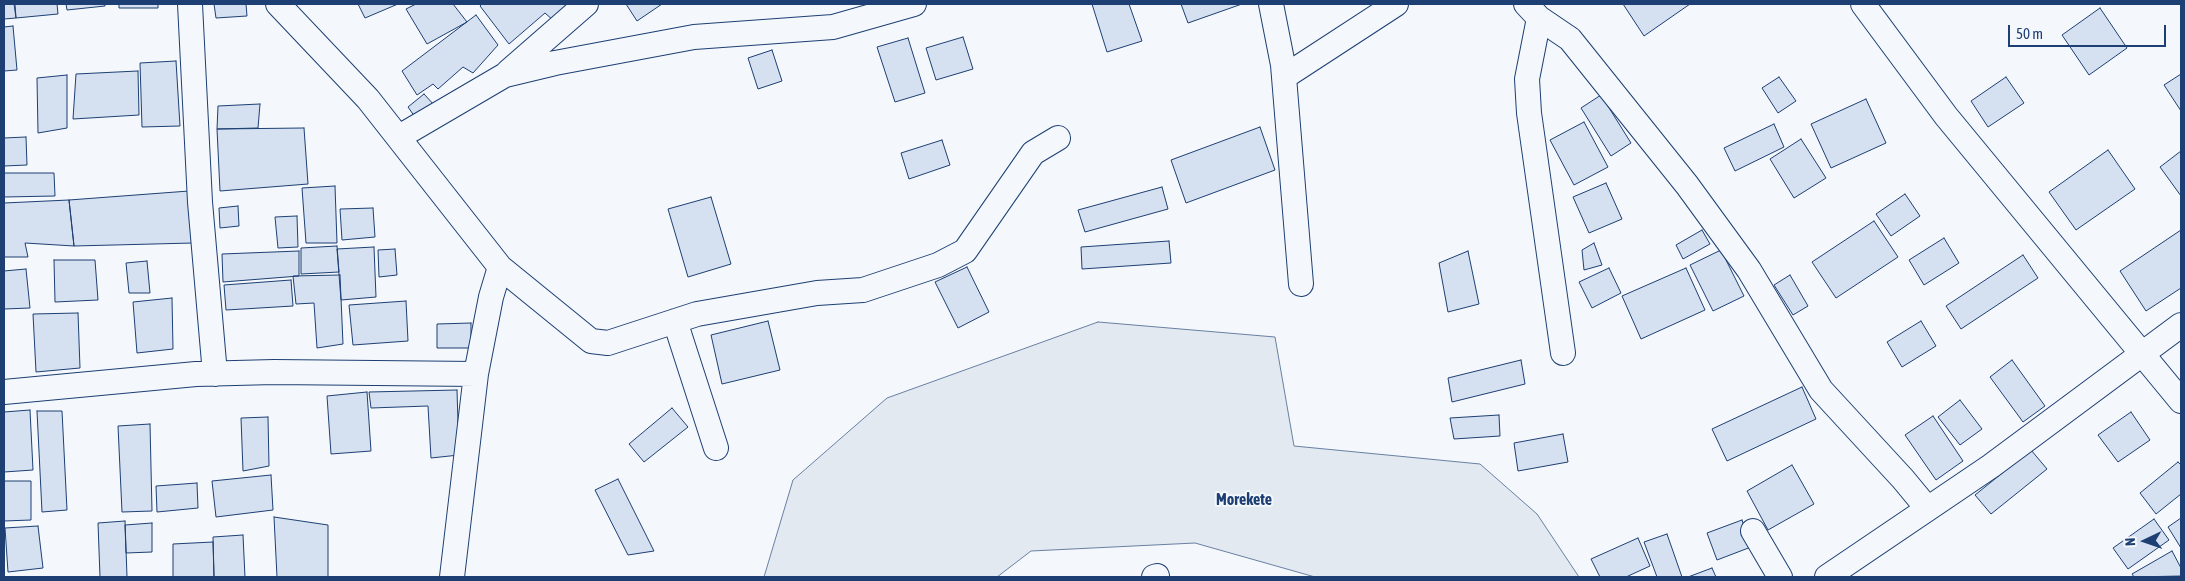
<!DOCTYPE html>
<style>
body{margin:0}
#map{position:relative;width:2185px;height:581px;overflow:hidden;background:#f4f7fb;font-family:"Asap Condensed",sans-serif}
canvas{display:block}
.frame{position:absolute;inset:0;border:5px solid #1d3f73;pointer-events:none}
.north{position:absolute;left:2120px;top:516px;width:50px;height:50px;-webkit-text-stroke:4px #f4f7fb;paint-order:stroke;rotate:267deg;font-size:14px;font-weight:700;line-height:20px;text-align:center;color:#1d3f73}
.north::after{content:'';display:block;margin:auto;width:18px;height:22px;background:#1d3f73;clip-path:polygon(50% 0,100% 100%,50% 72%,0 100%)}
.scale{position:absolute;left:2008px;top:25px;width:158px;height:22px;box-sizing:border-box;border:2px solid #1d3f73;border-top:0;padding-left:6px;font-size:15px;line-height:18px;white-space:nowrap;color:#1d3f73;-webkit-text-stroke:4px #f4f7fb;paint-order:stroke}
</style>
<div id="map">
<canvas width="2185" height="581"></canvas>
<div class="frame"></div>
<div class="north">N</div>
<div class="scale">50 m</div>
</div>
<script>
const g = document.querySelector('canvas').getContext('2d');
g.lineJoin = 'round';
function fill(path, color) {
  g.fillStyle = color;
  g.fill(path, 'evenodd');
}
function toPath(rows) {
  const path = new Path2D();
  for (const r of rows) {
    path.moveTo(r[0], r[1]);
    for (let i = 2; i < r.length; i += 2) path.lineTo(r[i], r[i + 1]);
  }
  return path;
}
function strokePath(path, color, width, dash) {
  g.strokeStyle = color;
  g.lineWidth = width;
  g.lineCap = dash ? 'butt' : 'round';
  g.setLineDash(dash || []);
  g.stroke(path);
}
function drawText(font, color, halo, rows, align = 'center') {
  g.font = font + ' "Asap Condensed",sans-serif';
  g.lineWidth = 4;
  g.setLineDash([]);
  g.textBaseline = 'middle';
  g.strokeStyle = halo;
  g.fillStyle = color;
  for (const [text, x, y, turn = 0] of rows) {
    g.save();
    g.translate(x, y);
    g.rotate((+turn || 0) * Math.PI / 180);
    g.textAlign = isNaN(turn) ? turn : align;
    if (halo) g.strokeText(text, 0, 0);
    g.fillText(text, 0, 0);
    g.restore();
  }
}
const green = toPath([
 [1098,322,1275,337,1294,446,1480,464,1537,514,1579,577,1315,577,1195,543,1031,551,997,577,764,577,793,480,887,398,1098,322]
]);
fill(green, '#e3e9f0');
strokePath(green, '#687fa3', 1);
const building = toPath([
 [4,4,14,4,16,18,4,19,4,4],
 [15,4,57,4,58,14,16,18,15,4],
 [66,4,105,4,105,6,67,10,66,4],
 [119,4,158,4,158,8,119,8,119,4],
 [214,4,246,4,247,16,216,18,214,4],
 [358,4,398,4,365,18,358,4],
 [416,4,453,4,467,22,427,44,406,9,416,4],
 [482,4,570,4,554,21,545,13,509,44,480,6,482,4],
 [626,4,662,4,637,21,626,4],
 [1092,4,1129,4,1142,41,1107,52,1092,4],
 [1181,4,1242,4,1188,23,1181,4],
 [1623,4,1690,4,1644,36,1623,4],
 [2100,8,2127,48,2089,75,2062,35,2100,8],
 [476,15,498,45,473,73,463,67,438,89,433,84,417,95,402,71,476,15],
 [13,26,17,70,4,71,4,27,13,26],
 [963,37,973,69,936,80,926,48,963,37],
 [908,38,925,93,895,102,877,47,908,38],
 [772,50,782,81,758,89,748,58,772,50],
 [176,61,180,126,142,127,140,63,176,61],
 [138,71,139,115,73,119,76,74,138,71],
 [2181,74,2181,111,2164,85,2181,74],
 [67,75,67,128,38,133,37,78,67,75],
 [1779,77,1796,101,1778,113,1762,88,1779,77],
 [2006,77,2024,103,1988,127,1971,101,2006,77],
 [424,94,435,106,417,120,408,107,424,94],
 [1601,95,1631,143,1611,156,1581,108,1601,95],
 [1866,99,1886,143,1831,168,1811,124,1866,99],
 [260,104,258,128,217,129,218,106,260,104],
 [1584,122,1608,167,1574,185,1550,140,1584,122],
 [1774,124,1784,147,1735,171,1724,148,1774,124],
 [1260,127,1275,170,1186,203,1171,160,1260,127],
 [304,128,308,184,220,191,217,129,304,128],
 [26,137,27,165,4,166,4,138,26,137],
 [1801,139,1826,178,1794,198,1770,159,1801,139],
 [942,140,950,165,909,179,901,153,942,140],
 [2108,150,2135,189,2076,230,2049,192,2108,150],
 [2181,151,2181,196,2160,167,2181,151],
 [4,173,54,173,55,196,4,197,4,173],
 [1606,183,1622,219,1589,233,1573,197,1606,183],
 [335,186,337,243,306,243,302,188,335,186],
 [1162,187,1168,209,1085,232,1078,210,1162,187],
 [189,191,193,243,74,246,69,200,189,191],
 [1905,194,1920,216,1891,236,1876,214,1905,194],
 [711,197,731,264,688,277,668,209,711,197],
 [69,200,74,246,25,243,28,257,4,257,4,203,69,200],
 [238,206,239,226,220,228,219,208,238,206],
 [373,208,375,237,342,240,340,209,373,208],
 [297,216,298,247,278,248,275,217,297,216],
 [1874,221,1898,257,1836,298,1812,262,1874,221],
 [1702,230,1710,244,1683,259,1676,245,1702,230],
 [2181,230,2181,288,2146,311,2120,271,2181,230],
 [1944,238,1959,263,1924,285,1909,260,1944,238],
 [1169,241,1171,263,1082,269,1081,247,1169,241],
 [1594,243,1602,265,1584,270,1582,250,1594,243],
 [337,246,339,272,301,274,301,248,337,246],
 [374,247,376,297,341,300,337,249,374,247],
 [395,249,397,275,379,277,378,250,395,249],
 [1721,250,1744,296,1713,311,1690,265,1721,250],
 [299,251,299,276,223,282,222,254,299,251],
 [1468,251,1479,304,1448,312,1439,263,1468,251],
 [2023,255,2038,278,1961,329,1946,306,2023,255],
 [54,260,95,260,98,300,55,302,54,260],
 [147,261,150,293,129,293,126,263,147,261],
 [967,267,989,312,958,328,935,282,967,267],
 [1609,268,1621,293,1592,308,1579,282,1609,268],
 [1686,268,1705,310,1641,339,1622,296,1686,268],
 [26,269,30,308,4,309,4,271,26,269],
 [340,275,343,344,317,348,314,303,296,304,293,276,340,275],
 [1790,275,1808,306,1793,315,1774,285,1790,275],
 [291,280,293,306,226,310,224,285,291,280],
 [172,298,173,349,137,353,133,302,172,298],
 [406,301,408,341,353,345,349,305,406,301],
 [78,313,80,368,36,372,33,314,78,313],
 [768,321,780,370,722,384,711,335,768,321],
 [1921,321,1936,346,1902,367,1887,342,1921,321],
 [471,323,471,348,437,348,437,324,471,323],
 [1521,360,1525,384,1452,402,1448,378,1521,360],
 [2012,360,2045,406,2023,422,1990,377,2012,360],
 [1802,387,1816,419,1727,461,1712,429,1802,387],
 [457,390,459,455,431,458,428,406,371,408,369,392,457,390],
 [367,392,371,451,331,454,327,396,367,392],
 [1960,400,1982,429,1960,445,1938,417,1960,400],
 [672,408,688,427,644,462,629,444,672,408],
 [30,410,33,470,4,472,4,412,30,410],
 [37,411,62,411,67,510,42,512,37,411],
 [2131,412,2150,440,2118,462,2098,435,2131,412],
 [1499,415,1500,436,1454,439,1450,418,1499,415],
 [1933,416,1963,461,1936,480,1905,435,1933,416],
 [268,417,269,466,243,471,241,418,268,417],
 [150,424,152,511,122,512,118,426,150,424],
 [1563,434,1568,462,1518,471,1514,443,1563,434],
 [2031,450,2047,469,1991,514,1975,495,2031,450],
 [2178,462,2181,465,2181,494,2156,514,2140,493,2178,462],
 [1792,465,1814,504,1768,530,1747,491,1792,465],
 [271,475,273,510,216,517,212,481,271,475],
 [618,479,654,551,628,555,595,490,618,479],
 [4,481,31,481,31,520,4,521,4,481],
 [197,483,198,508,157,512,156,486,197,483],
 [274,517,328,525,328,577,277,577,274,517],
 [2181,518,2181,548,2168,527,2181,518],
 [2154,519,2169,540,2128,569,2113,548,2154,519],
 [1742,520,1751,547,1717,560,1707,533,1742,520],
 [125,521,127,577,100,577,98,523,125,521],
 [152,523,152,552,126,553,125,525,152,523],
 [38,526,43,568,8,572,5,528,38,526],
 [1667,534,1682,577,1657,577,1644,542,1667,534],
 [243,535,245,577,214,577,213,537,243,535],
 [1638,538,1650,566,1626,577,1600,577,1591,559,1638,538],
 [213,542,214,577,173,577,173,544,213,542],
 [2172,551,2181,568,2181,576,2134,577,2132,574,2172,551],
 [1712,568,1716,577,1688,577,1712,568]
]);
fill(building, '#d5e0f0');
strokePath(building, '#1d3f73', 1);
const minor = toPath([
 [190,4,200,202,215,374],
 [278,4,368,99,500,267,491,297,476,374,452,577],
 [1271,4,1283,65,1301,284],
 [1526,4,1539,18,1570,39,1687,185,1749,270,1821,390,1903,479,1927,508],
 [1863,4,1946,116,2181,401],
 [1539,18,1527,79,1529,113,1563,353],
 [508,72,586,4],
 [1284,77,1396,4],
 [399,137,505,75,555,63,694,37,833,27,914,4],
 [500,267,591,341,608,343,697,314,817,293,863,290,938,265,965,251,1033,153,1058,138],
 [675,321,716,448],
 [4,392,196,374,274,372,476,374],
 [1753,531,1780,577],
 [1154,577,1157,576],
 [1827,577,1991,466,2181,325]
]);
strokePath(minor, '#1d3f73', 26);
strokePath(minor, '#f4f7fb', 24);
drawText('bold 16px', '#1d3f73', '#f4f7fb', [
 ["Morekete",1244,500]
]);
</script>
